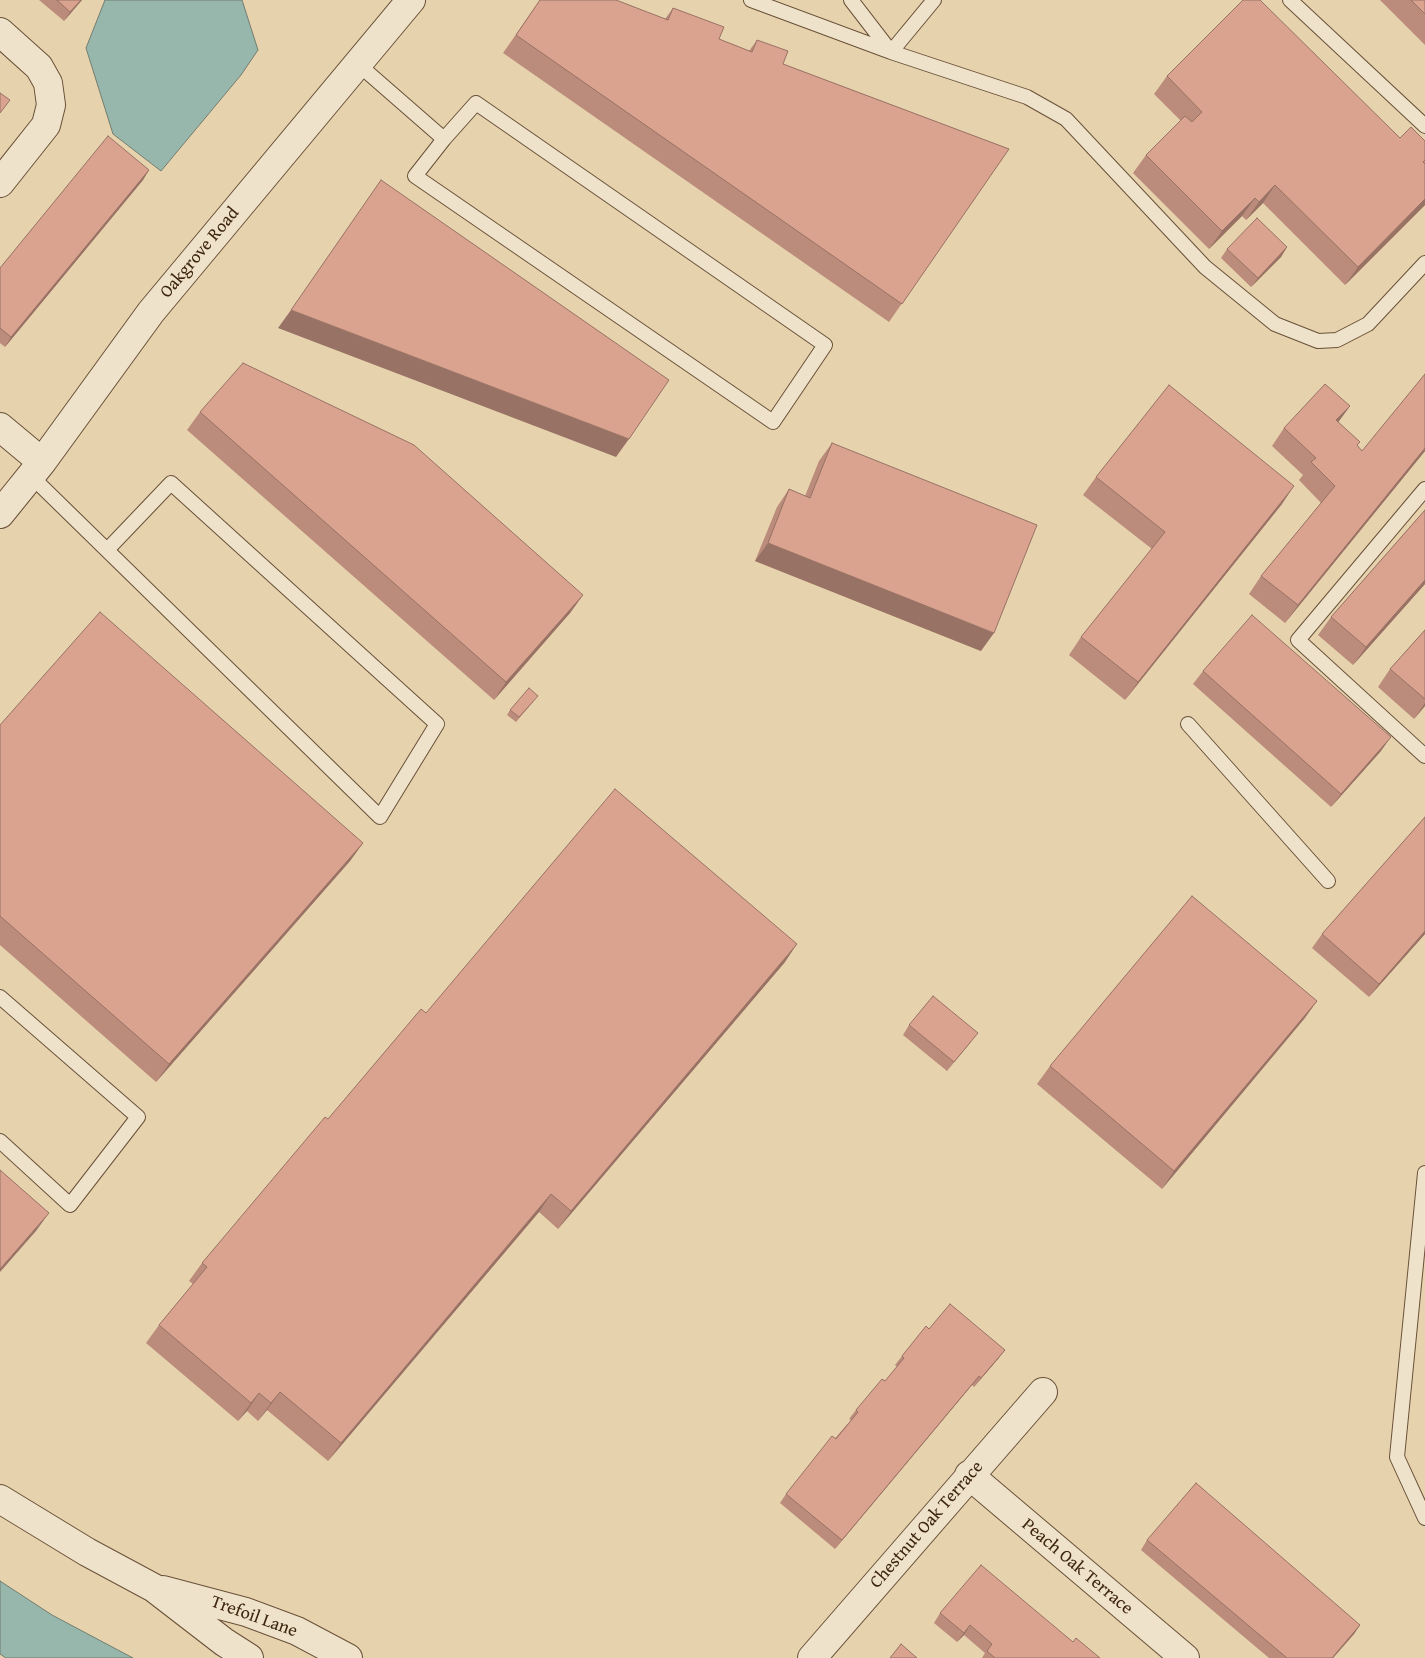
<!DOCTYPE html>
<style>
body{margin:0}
canvas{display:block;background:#e7d2ae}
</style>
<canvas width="1425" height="1658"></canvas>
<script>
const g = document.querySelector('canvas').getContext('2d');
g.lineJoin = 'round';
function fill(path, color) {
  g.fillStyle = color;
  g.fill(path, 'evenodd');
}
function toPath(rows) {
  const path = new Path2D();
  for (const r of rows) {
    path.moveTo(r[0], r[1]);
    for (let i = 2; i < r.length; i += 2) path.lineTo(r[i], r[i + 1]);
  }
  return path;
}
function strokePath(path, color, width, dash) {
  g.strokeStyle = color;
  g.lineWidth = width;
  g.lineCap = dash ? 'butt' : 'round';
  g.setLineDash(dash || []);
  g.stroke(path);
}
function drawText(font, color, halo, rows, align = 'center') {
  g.font = font + ' "Gentium Book Plus",serif';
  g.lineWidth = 4;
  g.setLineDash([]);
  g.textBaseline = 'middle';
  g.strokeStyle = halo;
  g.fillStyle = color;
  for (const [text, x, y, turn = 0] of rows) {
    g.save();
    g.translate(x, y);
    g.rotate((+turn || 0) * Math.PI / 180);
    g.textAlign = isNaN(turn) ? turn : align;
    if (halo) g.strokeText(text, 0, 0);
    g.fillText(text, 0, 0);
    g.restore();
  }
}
const water = toPath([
 [105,0,242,0,258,50,241,75,161,171,113,134,86,48,105,0],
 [0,1581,52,1615,133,1658,6,1658,0,1654,0,1581]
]);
fill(water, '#97b7ad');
strokePath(water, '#737d6e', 1);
const service = toPath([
 [751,0,891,52,1027,97,1066,119,1205,267,1275,324,1318,341,1337,340,1368,324,1425,263],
 [851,0,891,52,934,0],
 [1290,0,1425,126],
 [358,64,444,139,415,176,773,422,825,345,476,103,444,139],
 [31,476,380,817,437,724,171,483,107,550],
 [1425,489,1298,640,1425,756],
 [1188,724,1328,881],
 [0,997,138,1117,70,1205,0,1141],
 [1425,1173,1397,1457,1425,1518]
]);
const minor = toPath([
 [0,32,39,67,48,83,51,105,46,125,0,183],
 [0,427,42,462],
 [0,514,42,462,151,312,411,0],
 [969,1475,1185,1658],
 [0,1499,87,1552,154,1588,224,1642,249,1658],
 [163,1590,246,1612,297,1631,348,1658],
 [812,1658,1043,1392]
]);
strokePath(service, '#685138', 16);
strokePath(minor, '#685138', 30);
strokePath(service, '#efe2ca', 14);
strokePath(minor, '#efe2ca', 28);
fill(toPath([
 [39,0,82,0,64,21],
 [540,0,665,19,673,8,719,39,749,51,757,40,783,64,1009,149,889,322,503,53],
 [1380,0,1425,0,1425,45],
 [1167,76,1400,138,1425,141,1425,205,1345,285,1263,203,1246,220,1242,216,1209,249,1133,173,1146,155,1181,121,1154,94],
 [149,170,143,180,5,347,0,343,0,268],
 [1287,247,1281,257,1251,287,1221,258,1227,249],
 [1350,406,1338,422,1360,442,1357,446,1362,451,1425,451,1285,623,1249,594,1261,576,1321,503,1299,480,1303,475,1272,446,1284,428],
 [200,412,583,595,570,613,494,700,187,430],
 [832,443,981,651,755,561,777,507,789,489,805,496,819,461],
 [1096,477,1282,504,1125,700,1069,655,1081,637,1152,549,1083,495],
 [1425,510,1425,584,1353,665,1318,635,1331,617],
 [1425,630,1425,706,1414,719,1378,687,1390,669],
 [1203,671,1381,751,1331,807,1193,684],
 [534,701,516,722,507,715,510,710],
 [0,725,363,843,350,861,156,1082,0,945],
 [1425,817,1425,934,1369,997,1312,948,1322,934],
 [785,962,558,1229,539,1212,328,1461,267,1410,258,1421,247,1411,238,1421,146,1343,159,1325,193,1284,189,1281,202,1263,328,1119,426,1013],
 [1317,1001,1304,1019,1162,1189,1037,1084,1050,1066],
 [909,1025,971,1042,947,1071,903,1035],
 [929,1329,1005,1350,998,1359,974,1387,972,1385,835,1549,780,1503,786,1494,851,1420,849,1419,856,1410,885,1381,897,1367,895,1365,902,1356],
 [1147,1540,1360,1625,1354,1634,1333,1658,1269,1658,1141,1550],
 [940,1613,1073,1642,1100,1658,982,1658,985,1653,964,1635,957,1642,934,1623]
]), '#bb8c7b');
fill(toPath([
 [81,0,82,0,64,21,70,12],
 [149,170,143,180,5,347,11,337],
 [1275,185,1263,203,1246,220,1259,202],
 [1255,198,1242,216,1209,249,1222,231],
 [1425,199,1425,205,1345,285,1358,267],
 [1287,247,1281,257,1251,287,1258,278],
 [291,310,629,439,616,457,278,328],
 [1350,406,1337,424,1336,420],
 [1425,448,1425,451,1285,623,1298,605],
 [1294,486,1282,504,1125,700,1138,682],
 [768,543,994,633,981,651,755,561],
 [1425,580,1425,584,1353,665,1366,647],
 [583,595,570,613,494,700,506,682],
 [1425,703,1425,706,1414,719],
 [1391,737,1381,751,1331,807,1341,794],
 [363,843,350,861,156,1082,169,1064],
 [1425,931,1425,934,1369,997,1379,984],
 [797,944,785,962,558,1229,571,1211],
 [1317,1001,1304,1019,1162,1189,1174,1171],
 [551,1194,539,1212,328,1461,341,1443],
 [49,1213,36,1231,0,1272,0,1269],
 [1005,1350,998,1359,974,1387,981,1378],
 [979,1376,972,1385,835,1549,842,1540],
 [280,1392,267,1410,258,1421,271,1403],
 [259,1393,247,1411,238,1421,251,1403],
 [970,1625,964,1635,957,1642,964,1633],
 [1360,1625,1354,1634,1333,1658,1332,1658]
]), '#987264');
const building = toPath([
 [57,0,81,0,70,12,57,0],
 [540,0,616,0,668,20,673,8,724,27,719,39,752,52,757,40,788,51,783,64,1009,149,902,304,516,35,540,0],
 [1243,0,1260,0,1400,138,1411,127,1425,141,1425,160,1423,162,1425,164,1425,199,1358,267,1275,185,1259,202,1255,198,1222,231,1146,155,1185,116,1192,122,1202,112,1167,76,1243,0],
 [1411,0,1425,0,1425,14,1411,0],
 [0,93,10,100,0,113,0,93],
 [108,136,149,170,11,337,0,328,0,268,108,136],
 [381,180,669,380,629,439,291,310,381,180],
 [1257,218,1287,247,1258,278,1227,249,1257,218],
 [243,363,414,445,583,595,506,682,200,412,243,363],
 [1425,374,1425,448,1298,605,1261,576,1335,486,1311,462,1316,458,1284,428,1325,384,1350,406,1336,420,1360,442,1357,445,1362,451,1425,374],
 [1169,385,1294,486,1138,682,1081,637,1165,532,1096,477,1169,385],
 [832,443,1037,525,994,633,768,543,789,489,810,498,832,443],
 [1425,510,1425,580,1366,647,1331,617,1425,510],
 [100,612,363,843,169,1064,0,916,0,725,100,612],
 [1252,615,1391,737,1341,794,1203,671,1252,615],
 [1425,630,1425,699,1390,669,1425,630],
 [529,688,538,696,519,717,510,710,529,688],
 [615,789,797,944,571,1211,551,1194,341,1443,280,1392,271,1403,259,1393,251,1403,159,1325,207,1267,202,1263,325,1117,328,1119,421,1009,426,1013,615,789],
 [1425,817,1425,931,1379,984,1322,934,1425,817],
 [1192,896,1317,1001,1174,1171,1050,1066,1192,896],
 [933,996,978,1033,954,1062,909,1025,933,996],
 [0,1170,49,1213,0,1269,0,1170],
 [950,1304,1005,1350,981,1378,979,1376,842,1540,786,1494,832,1436,836,1439,858,1412,856,1410,882,1379,885,1381,904,1358,902,1356,926,1326,929,1329,950,1304],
 [1196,1483,1360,1625,1332,1658,1287,1658,1147,1540,1196,1483],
 [981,1565,1073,1642,1076,1638,1100,1658,995,1658,987,1651,992,1644,970,1625,964,1633,940,1613,981,1565],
 [901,1644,917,1658,890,1658,901,1644]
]);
fill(building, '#d9a38f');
strokePath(building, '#987264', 1);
drawText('18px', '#3e2610', '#efe2ca', [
 ["Oakgrove Road",200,253,-50],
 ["Chestnut Oak Terrace",927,1525,-49],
 ["Peach Oak Terrace",1077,1567,40],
 ["Trefoil Lane",254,1617,20]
]);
</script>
